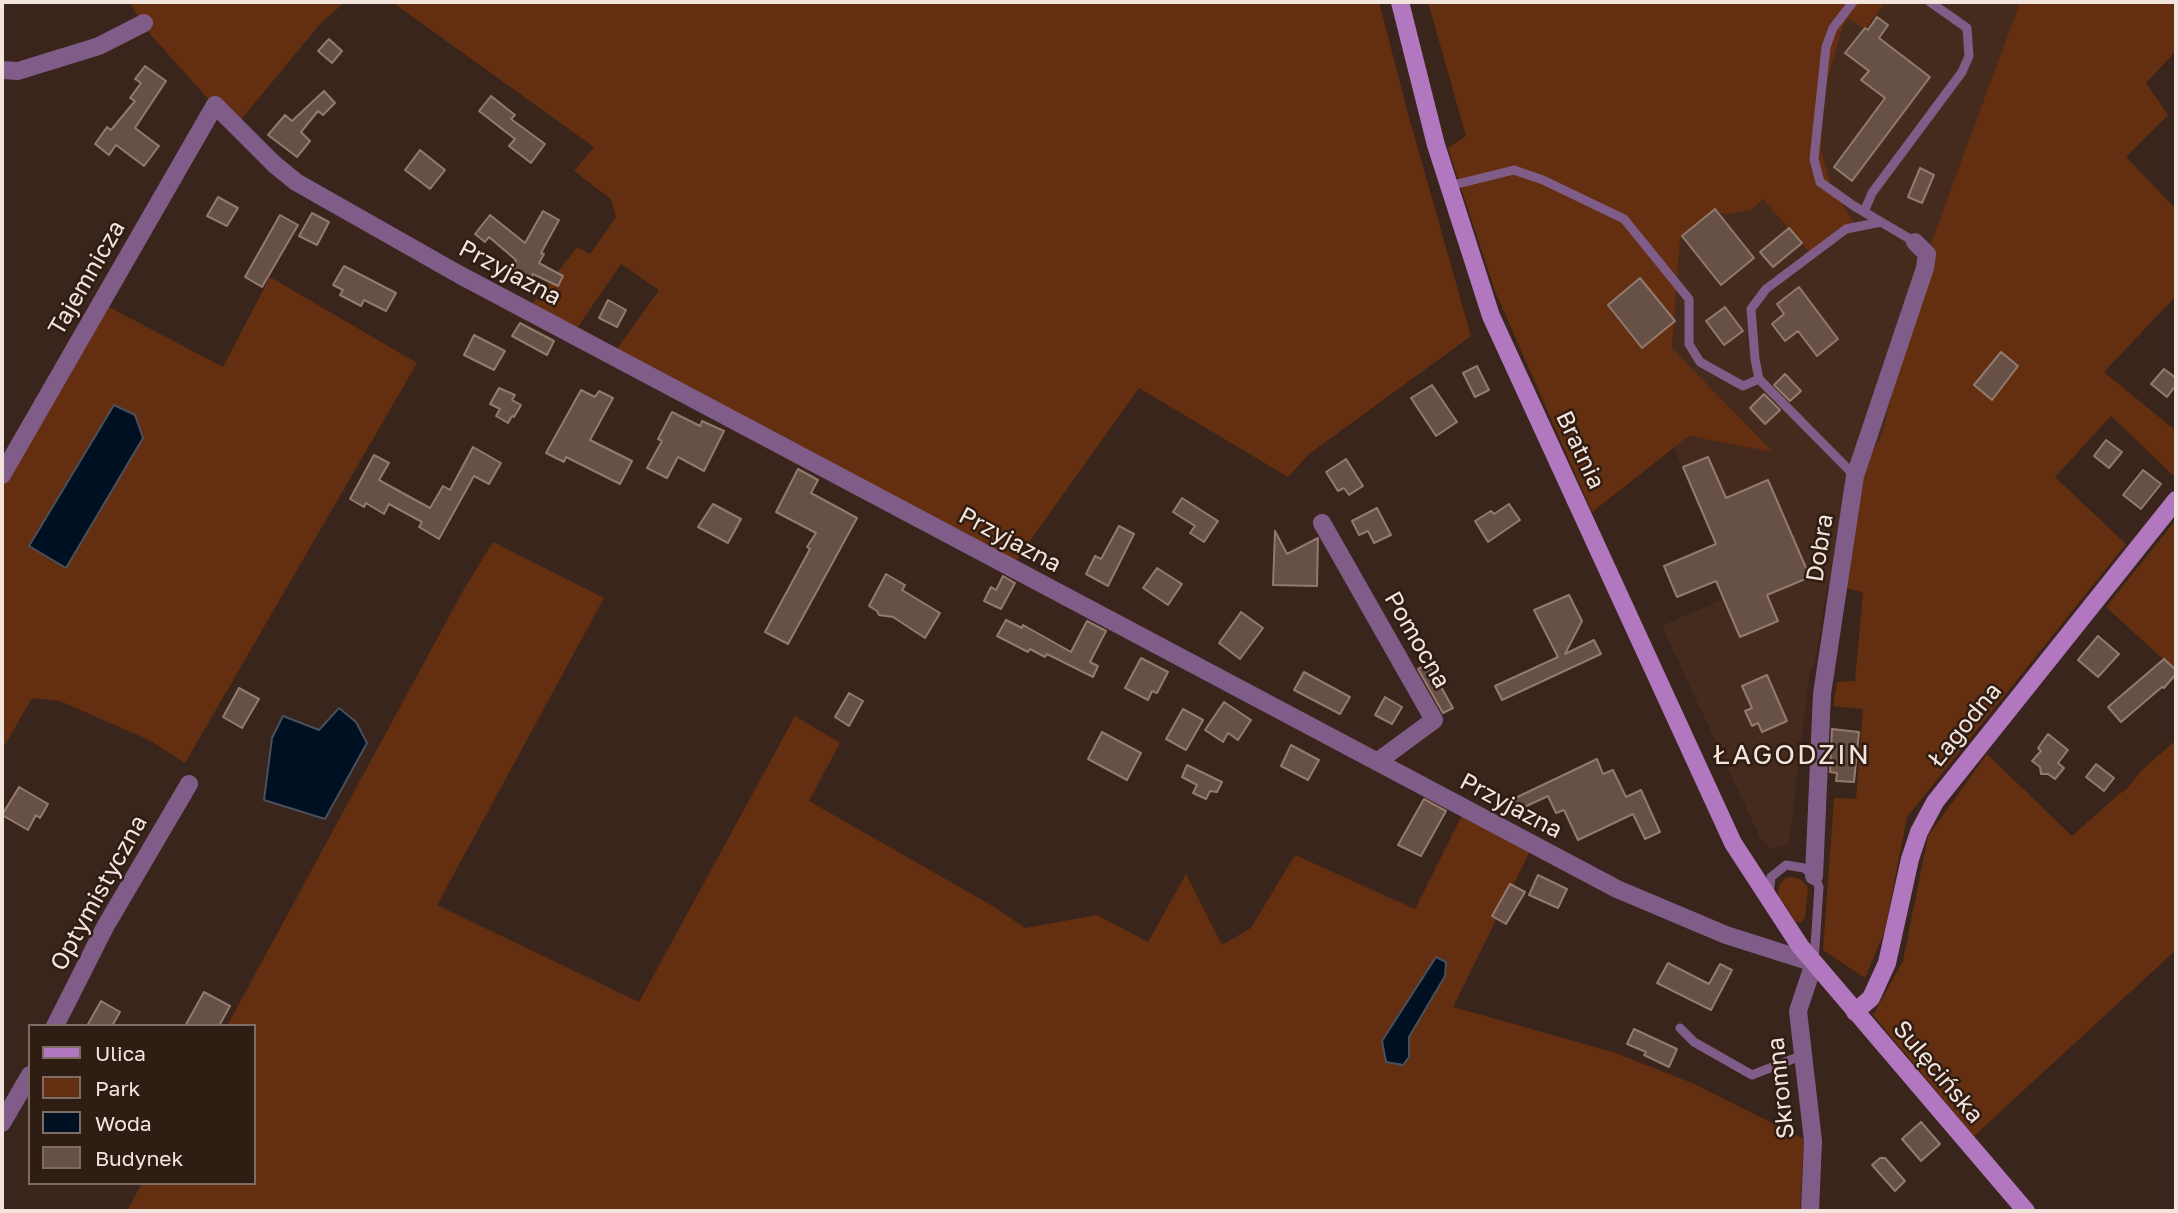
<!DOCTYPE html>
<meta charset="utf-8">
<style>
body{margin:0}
#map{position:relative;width:2178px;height:1213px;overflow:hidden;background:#39251b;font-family:"Golos Text",sans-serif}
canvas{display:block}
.frame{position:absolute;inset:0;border:4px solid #f3e5de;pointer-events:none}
.legend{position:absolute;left:28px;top:1024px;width:228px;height:161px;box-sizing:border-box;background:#2f1c12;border:2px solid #7d6c64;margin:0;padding:9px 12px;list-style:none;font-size:21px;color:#f3e5de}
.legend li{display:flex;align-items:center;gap:14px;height:35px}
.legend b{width:35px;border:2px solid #7d6c64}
</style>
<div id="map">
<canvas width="2178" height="1213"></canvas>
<div class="frame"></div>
<ul class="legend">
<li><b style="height:9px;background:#b178bf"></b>Ulica</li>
<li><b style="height:19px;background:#642f10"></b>Park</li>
<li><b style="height:19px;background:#001023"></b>Woda</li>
<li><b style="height:19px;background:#675146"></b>Budynek</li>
</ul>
</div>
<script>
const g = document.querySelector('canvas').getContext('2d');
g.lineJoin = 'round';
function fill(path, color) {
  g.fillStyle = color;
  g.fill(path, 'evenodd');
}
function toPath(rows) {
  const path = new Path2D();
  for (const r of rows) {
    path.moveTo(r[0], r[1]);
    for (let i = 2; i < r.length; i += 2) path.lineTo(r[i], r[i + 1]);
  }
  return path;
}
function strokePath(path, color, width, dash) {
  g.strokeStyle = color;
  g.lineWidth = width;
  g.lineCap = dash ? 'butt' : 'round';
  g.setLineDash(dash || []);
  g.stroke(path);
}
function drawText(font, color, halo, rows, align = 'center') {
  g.font = font + ' "Golos Text",sans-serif';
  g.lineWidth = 5;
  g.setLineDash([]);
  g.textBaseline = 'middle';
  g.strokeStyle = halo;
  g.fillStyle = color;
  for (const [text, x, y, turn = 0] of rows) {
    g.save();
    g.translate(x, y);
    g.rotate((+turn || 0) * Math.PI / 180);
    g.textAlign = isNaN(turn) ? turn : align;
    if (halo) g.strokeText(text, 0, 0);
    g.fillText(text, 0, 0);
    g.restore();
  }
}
fill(toPath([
 [1886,2,2020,2,1925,259,1881,437,1865,465,1845,588,1827,586,1815,663,1810,669,1789,844,1772,849,1761,840,1662,626,1723,599,1735,587,1674,448,1689,436,1772,451,1672,348,1680,239,1715,210,1763,198,1812,255,1827,239,1856,229,1829,183,1821,150,1823,95,1843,26,1849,19,1865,28]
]), '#452b1d');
fill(toPath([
 [130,2,345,2,321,23,234,128,143,26],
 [392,2,1379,2,1410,121,1471,336,1309,454,1288,477,1139,388,1010,569,612,356,659,290,621,264,571,337,527,311,577,247,590,254,616,217,611,199,574,171,594,147],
 [1428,2,1886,2,1865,29,1849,19,1843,26,1823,95,1821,150,1830,183,1857,229,1827,239,1812,255,1763,199,1751,210,1726,214,1714,211,1680,239,1672,348,1773,452,1689,436,1592,512,1495,291,1448,148,1466,136],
 [2020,2,2176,2,2176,51,2146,83,2168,115,2126,157,2176,209,2176,296,2104,372,2176,431,2176,478,2111,416,2055,477,2126,544,1907,817,1885,930,1865,978,1823,950,1834,798,1856,799,1863,709,1833,706,1837,682,1855,681,1863,592,1845,588,1865,465,1881,437,1925,259],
 [270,277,417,363,185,763,149,740,60,701,32,698,2,750,2,485,105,305,223,367],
 [2176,520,2176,671,2106,607],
 [493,542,604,598,437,905,639,1002,795,716,840,743,809,801,991,905,1025,928,1097,915,1148,942,1186,874,1222,945,1251,928,1295,855,1415,909,1465,809,1533,845,1453,1007,1613,1052,1692,1083,1804,1139,1800,1211,127,1211,142,1183,254,1183,254,1026,227,1026,464,589],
 [2176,740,2176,950,1974,1136,1873,1015,1903,961,1928,836,1987,754,2072,836,2119,794,2126,790,2141,771],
 [1793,877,1802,880,1808,888,1805,918,1801,922,1796,922,1778,895,1779,886,1785,878]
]), '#642f10');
const water = toPath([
 [114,405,135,415,143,438,66,568,29,546,114,405],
 [339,708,356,722,367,743,325,819,264,800,272,738,283,716,319,730,339,708],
 [1436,957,1446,962,1445,976,1409,1037,1409,1057,1403,1065,1386,1062,1382,1041,1436,957]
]);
fill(water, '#001023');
strokePath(water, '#49505b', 2);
const building = toPath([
 [1877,17,1888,25,1879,38,1930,77,1852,181,1834,167,1885,98,1861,80,1869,71,1845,53,1865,28,1868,30,1877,17],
 [329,39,342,51,332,63,318,51,329,39],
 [145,66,166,81,135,128,159,146,144,166,116,145,109,155,95,144,107,127,111,130,135,101,130,98,141,83,135,79,145,66],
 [324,91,335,103,323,115,318,111,301,132,310,141,297,157,268,135,285,115,292,121,324,91],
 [491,96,515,115,511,119,545,144,531,163,509,146,515,139,479,111,491,96],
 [420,150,445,170,430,189,405,170,420,150],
 [1920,168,1934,175,1922,203,1908,197,1920,168],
 [218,197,238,208,227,226,207,216,218,197],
 [1715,209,1754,258,1721,285,1682,236,1715,209],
 [543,211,559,220,541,253,544,254,539,263,563,276,558,286,533,274,531,279,512,269,516,260,489,237,485,242,475,234,490,215,525,243,543,211],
 [312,213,329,222,317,245,299,236,312,213],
 [280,215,298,225,262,287,245,277,280,215],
 [1789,228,1802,243,1773,267,1760,252,1789,228],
 [344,266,396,293,386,311,364,300,361,306,340,295,343,290,333,285,344,266],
 [1640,278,1675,321,1642,348,1608,305,1640,278],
 [1799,287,1838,339,1817,356,1798,331,1785,341,1772,324,1784,314,1777,304,1799,287],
 [608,300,626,310,617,327,599,318,608,300],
 [1725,307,1743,331,1724,345,1706,321,1725,307],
 [520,323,554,341,547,355,512,336,520,323],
 [474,335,505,351,494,370,464,355,474,335],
 [2001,352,2018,366,1992,400,1974,385,2001,352],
 [1477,366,1489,390,1475,397,1463,373,1477,366],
 [2164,369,2176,378,2176,385,2167,397,2151,384,2164,369],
 [1785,374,1801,391,1790,401,1774,385,1785,374],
 [1432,385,1457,422,1436,436,1411,398,1432,385],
 [499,388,515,395,512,400,521,405,514,417,512,416,508,423,496,416,500,409,490,404,499,388],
 [581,390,595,397,599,391,613,398,590,440,632,461,620,484,566,457,564,462,546,453,581,390],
 [1764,394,1780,410,1765,424,1750,408,1764,394],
 [672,412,700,426,702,421,724,431,704,471,678,457,667,478,647,468,662,441,658,439,672,412],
 [2106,440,2122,452,2109,468,2094,456,2106,440],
 [473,447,501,463,489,484,474,476,439,539,419,527,422,522,389,504,384,514,366,503,364,507,350,499,374,455,389,463,379,480,430,508,443,486,450,490,473,447],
 [1708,457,1726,498,1768,480,1810,577,1767,595,1778,621,1740,637,1716,581,1677,597,1664,566,1716,544,1683,467,1708,457],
 [1346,459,1363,486,1349,495,1344,488,1338,491,1326,472,1346,459],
 [798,469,818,480,811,493,857,518,788,644,765,632,810,549,807,547,816,533,776,512,798,469],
 [2143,470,2161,484,2141,509,2123,495,2143,470],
 [1182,498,1218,521,1204,542,1190,533,1195,526,1173,512,1182,498],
 [713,504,741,519,728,543,698,527,713,504],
 [1509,504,1520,520,1488,542,1475,521,1491,511,1494,514,1509,504],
 [1377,508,1391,535,1374,543,1368,531,1359,535,1352,521,1377,508],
 [1119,526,1134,534,1108,586,1086,574,1095,556,1101,559,1119,526],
 [1275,531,1287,554,1318,538,1317,586,1273,585,1275,531],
 [1157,568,1182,584,1168,605,1143,588,1157,568],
 [886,574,905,585,902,590,940,613,925,638,893,617,879,615,877,611,869,606,886,574],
 [1003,576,1015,583,1001,609,984,601,991,587,996,590,1003,576],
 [1569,595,1582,621,1565,654,1594,640,1601,654,1502,700,1495,686,1558,657,1534,610,1569,595],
 [1241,612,1263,628,1240,659,1219,643,1241,612],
 [1006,620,1022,628,1023,625,1071,652,1087,621,1106,631,1090,662,1098,666,1093,677,1047,654,1045,657,1030,649,1028,652,997,636,1006,620],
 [2098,636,2119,654,2098,677,2078,660,2098,636],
 [1141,658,1168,672,1157,693,1152,691,1148,700,1125,688,1141,658],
 [2164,659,2176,670,2176,674,2164,688,2162,687,2121,722,2108,707,2164,659],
 [1428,664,1453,708,1443,713,1418,669,1428,664],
 [1304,672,1350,697,1340,714,1294,690,1304,672],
 [1767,675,1787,721,1762,732,1758,723,1752,726,1745,711,1752,708,1742,686,1767,675],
 [239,688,259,699,242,728,223,717,239,688],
 [849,693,863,701,849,726,835,717,849,693],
 [1385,697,1402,707,1392,724,1375,715,1385,697],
 [1224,702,1251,720,1238,740,1228,733,1223,742,1205,730,1224,702],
 [1183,709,1203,720,1186,750,1166,739,1183,709],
 [1832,729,1859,732,1854,782,1836,781,1837,773,1830,772,1832,729],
 [1102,732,1141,753,1127,780,1088,759,1102,732],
 [2048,734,2068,750,2058,763,2064,768,2055,779,2048,774,2041,774,2040,767,2032,761,2041,751,2038,748,2048,734],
 [1291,745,1319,760,1308,780,1281,766,1291,745],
 [1597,759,1603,774,1613,770,1626,797,1641,790,1660,832,1645,839,1633,814,1578,840,1564,810,1556,813,1548,796,1514,812,1509,801,1597,759],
 [2096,764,2114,778,2104,791,2086,777,2096,764],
 [1187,765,1222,782,1217,792,1210,791,1206,799,1193,793,1197,785,1182,777,1187,765],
 [19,787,48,804,40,818,36,815,28,830,2,815,19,787],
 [1424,799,1446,811,1421,856,1398,845,1424,799],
 [1538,875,1567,889,1558,908,1529,895,1538,875],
 [1510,884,1525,892,1506,924,1492,916,1510,884],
 [1668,963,1709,984,1720,964,1732,970,1711,1010,1657,983,1668,963],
 [204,992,230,1006,219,1026,185,1026,204,992],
 [101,1001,120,1012,112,1026,87,1026,101,1001],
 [1634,1029,1677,1049,1669,1067,1644,1055,1646,1052,1627,1044,1634,1029],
 [1921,1122,1940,1144,1921,1161,1902,1139,1921,1122],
 [1880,1158,1885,1158,1905,1181,1895,1191,1872,1165,1880,1158]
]);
fill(building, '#675146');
strokePath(building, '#927a6e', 2);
strokePath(toPath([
 [1853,2,1833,28,1826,47,1814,159,1820,182,1854,206,1915,242],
 [1449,186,1514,170,1543,180,1624,219,1689,299,1689,344,1700,362,1743,386,1759,379],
 [1864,212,1872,193,1962,72,1969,56,1967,28,1930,2],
 [1854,475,1759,379,1755,359,1751,309,1766,289,1846,229,1881,222],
 [1769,894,1771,877,1786,865,1804,868,1814,876,1819,887,1814,961],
 [1680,1028,1694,1042,1752,1075,1803,1055]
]), '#805d89', 9);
strokePath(toPath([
 [2,70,18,71,99,46,144,23],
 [2,475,215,105,274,164,296,182,460,275,1617,889,1726,935,1814,963,1798,1011,1813,1141,1810,1211],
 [1322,523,1434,720,1377,762],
 [1814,876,1822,694,1855,476,1925,268,1927,254,1915,242],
 [55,1026,105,927,189,784],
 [2,1123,30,1075]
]), '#805d89', 18);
strokePath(toPath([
 [1400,2,1436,145,1491,316,1733,843,1800,946,2026,1211],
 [1855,1012,1871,998,1887,963,1910,859,1919,832,1935,802,2176,500]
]), '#b178bf', 18);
drawText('24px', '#f3e5de', '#2f1c12', [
 ["Przyjazna",510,273,28],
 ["Tajemnicza",87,278,-60],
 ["Bratnia",1580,450,65],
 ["Przyjazna",1010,540,28],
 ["Dobra",1820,548,-81],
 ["Pomocna",1417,640,60],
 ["Łagodna",1965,725,-51],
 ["Przyjazna",1511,806,28],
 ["Optymistyczna",99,893,-61],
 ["Sulęcińska",1938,1072,50],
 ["Skromna",1781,1088,-96]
]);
g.letterSpacing = '2px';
drawText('28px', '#f3e5de', '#2f1c12', [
 ["ŁAGODZIN",1792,755]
]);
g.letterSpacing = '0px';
</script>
